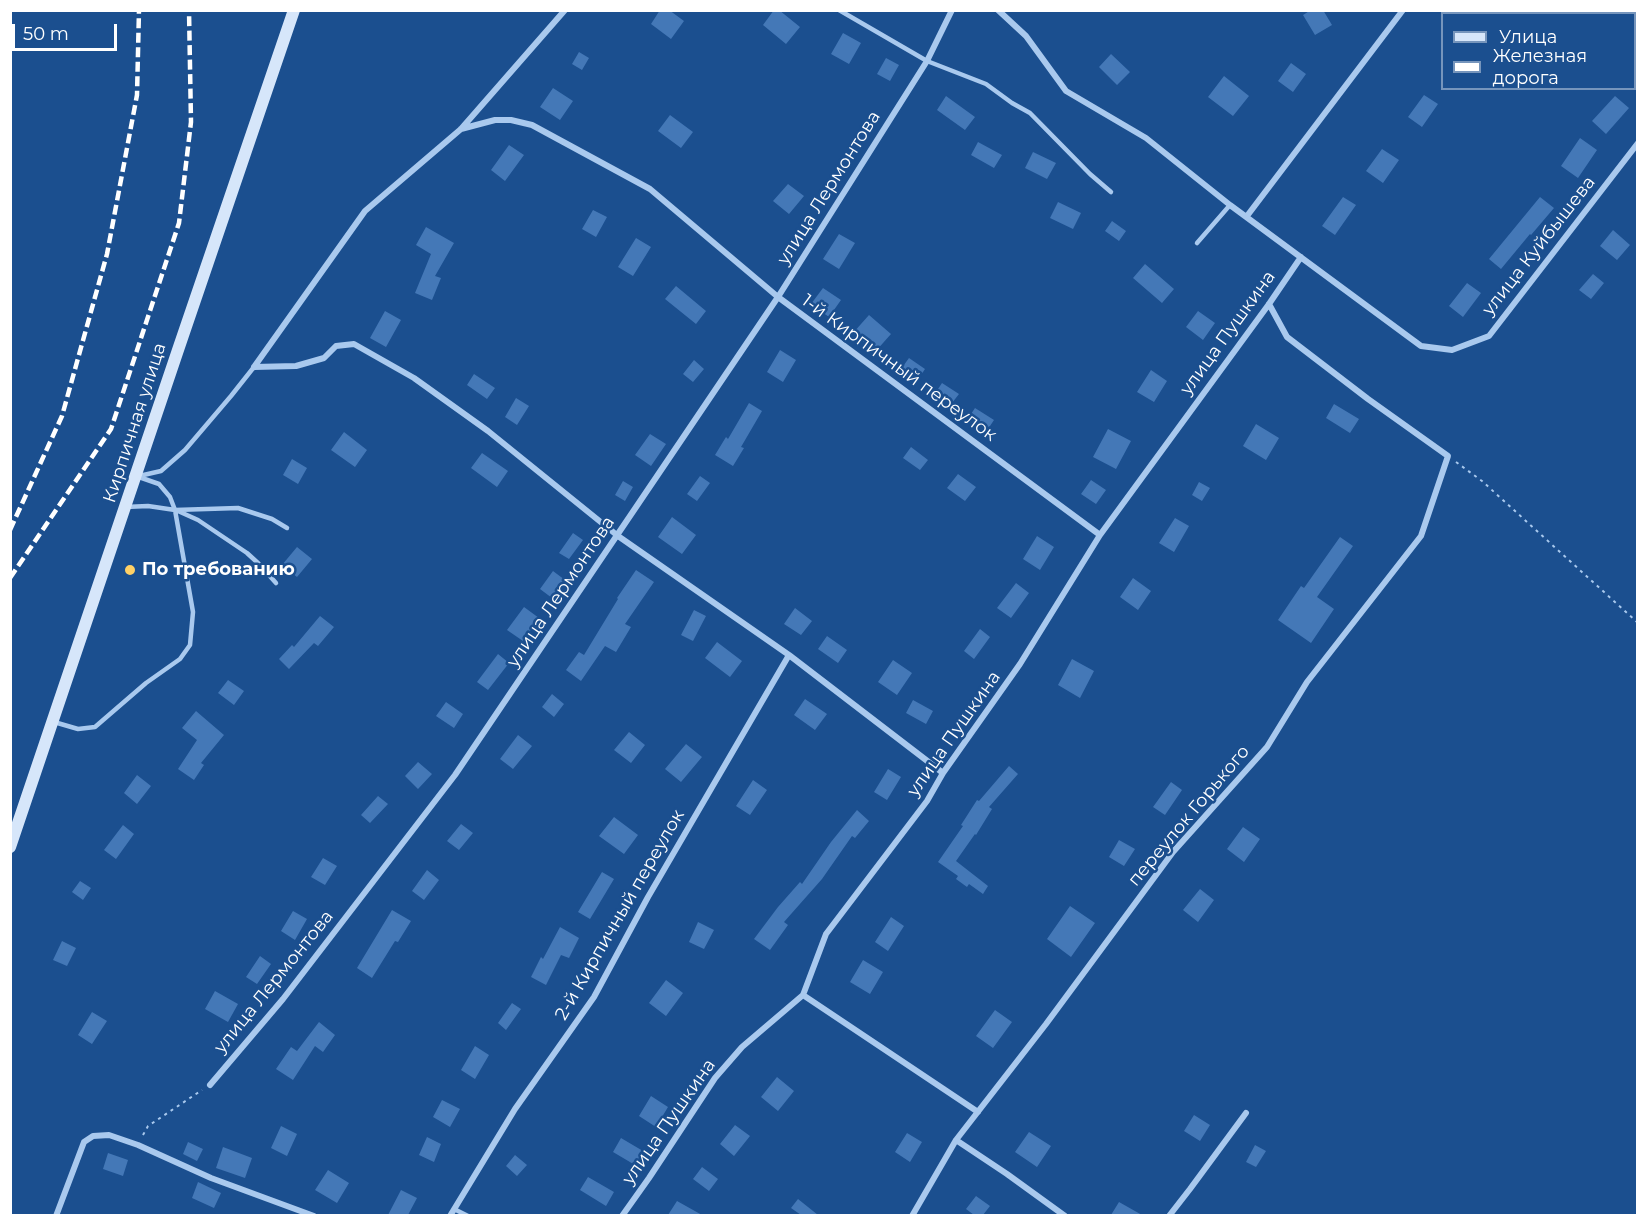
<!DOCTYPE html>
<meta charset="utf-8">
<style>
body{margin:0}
#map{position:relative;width:1648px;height:1226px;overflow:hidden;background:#1b4f8f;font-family:Montserrat,sans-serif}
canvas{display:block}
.frame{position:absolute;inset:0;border:12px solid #fff;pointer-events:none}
.legend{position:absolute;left:1441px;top:12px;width:195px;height:78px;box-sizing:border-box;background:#1b4f8f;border:2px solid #7695bc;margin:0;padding:8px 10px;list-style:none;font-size:18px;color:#fff}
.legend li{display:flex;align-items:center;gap:12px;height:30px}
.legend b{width:30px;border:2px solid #7695bc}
.scale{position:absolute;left:12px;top:24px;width:105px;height:27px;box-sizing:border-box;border:3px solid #fff;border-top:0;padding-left:8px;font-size:18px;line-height:21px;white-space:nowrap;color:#fff;-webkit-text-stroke:4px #1b4f8f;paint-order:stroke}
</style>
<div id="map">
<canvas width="1648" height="1226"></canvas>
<div class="frame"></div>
<ul class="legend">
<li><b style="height:8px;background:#d6e6fa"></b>Улица</li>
<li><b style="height:8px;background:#fff"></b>Железная дорога</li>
</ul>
<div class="scale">50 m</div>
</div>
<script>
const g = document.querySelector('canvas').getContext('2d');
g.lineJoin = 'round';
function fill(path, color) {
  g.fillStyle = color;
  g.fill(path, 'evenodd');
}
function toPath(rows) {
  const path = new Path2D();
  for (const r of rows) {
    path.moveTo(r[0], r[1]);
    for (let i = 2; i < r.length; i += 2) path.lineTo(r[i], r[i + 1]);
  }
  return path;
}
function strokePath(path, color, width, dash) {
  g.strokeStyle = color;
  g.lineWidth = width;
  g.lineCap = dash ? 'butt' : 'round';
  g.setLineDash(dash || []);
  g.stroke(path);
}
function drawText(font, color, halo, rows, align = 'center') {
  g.font = font + ' Montserrat,sans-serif';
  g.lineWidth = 5;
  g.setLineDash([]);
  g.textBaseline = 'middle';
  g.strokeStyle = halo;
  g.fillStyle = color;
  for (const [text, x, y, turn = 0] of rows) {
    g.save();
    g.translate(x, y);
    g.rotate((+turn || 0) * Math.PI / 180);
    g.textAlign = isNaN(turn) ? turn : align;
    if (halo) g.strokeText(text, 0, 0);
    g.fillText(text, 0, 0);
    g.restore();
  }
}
fill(toPath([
 [660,10,669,10,684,21,671,39,651,24],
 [774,10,779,10,800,27,786,44,763,25],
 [1311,10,1323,10,1332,25,1315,35,1303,15],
 [843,33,861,43,849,64,831,54],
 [579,52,589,58,582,70,572,64],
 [1111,54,1130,72,1117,85,1099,67],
 [886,58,899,65,890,81,877,74],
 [1291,63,1306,74,1293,92,1278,81],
 [1224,76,1249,96,1233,116,1208,97],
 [553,88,573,101,560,120,540,107],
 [1424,95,1438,104,1422,127,1408,117],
 [946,96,975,117,965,130,937,110],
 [1615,96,1629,108,1606,134,1592,121],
 [670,115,693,132,681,148,658,131],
 [1580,138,1597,150,1578,178,1561,166],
 [978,142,1002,155,994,168,971,155],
 [509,145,524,155,505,181,491,170],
 [1382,149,1399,160,1383,183,1366,171],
 [1033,152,1056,163,1047,179,1025,168],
 [788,184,804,196,789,214,773,201],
 [1343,197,1356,205,1335,235,1322,226],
 [1540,197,1554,208,1531,235,1530,234,1501,269,1489,259],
 [1058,202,1081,213,1073,229,1050,218],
 [593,210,607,217,596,237,582,229],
 [1112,221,1126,231,1119,241,1105,231],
 [426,227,454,243,435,276,441,278,432,300,415,293,431,254,416,245],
 [1613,230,1630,245,1617,260,1600,246],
 [839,234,855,243,839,269,823,259],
 [636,238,651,247,633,276,618,267],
 [1145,264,1174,289,1162,303,1133,278],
 [1593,274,1604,283,1591,299,1579,290],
 [1467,283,1481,293,1463,317,1449,306],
 [676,286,706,311,696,324,665,299],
 [823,288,841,300,829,317,811,304],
 [385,311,401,320,386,347,370,338],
 [1198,311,1215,323,1203,340,1186,327],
 [869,315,891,334,875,352,853,333],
 [780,350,796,360,783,382,767,372],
 [909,358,925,369,917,381,901,369],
 [694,360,704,369,693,382,683,374],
 [1151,370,1167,381,1154,402,1137,392],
 [474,374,495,388,487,399,467,385],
 [942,383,959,394,952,403,936,392],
 [516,398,529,406,517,425,505,417],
 [749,403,762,411,741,447,744,448,733,466,715,455,726,437,728,439],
 [1334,404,1359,419,1350,433,1326,418],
 [975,408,994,420,988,429,969,417],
 [1256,424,1279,438,1266,460,1243,446],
 [1108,429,1131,441,1116,469,1093,457],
 [344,432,367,450,355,467,331,450],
 [650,434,666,444,651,466,635,455],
 [911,447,928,460,920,470,903,458],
 [482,453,508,471,497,487,471,468],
 [292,459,307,468,298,484,283,475],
 [958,474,976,487,965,501,947,488],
 [700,476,710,483,697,501,687,494],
 [1091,480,1106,490,1096,504,1081,494],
 [623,481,633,487,625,501,615,495],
 [1199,482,1210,488,1202,501,1192,495],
 [672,517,696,535,682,554,658,537],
 [1175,518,1189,526,1174,552,1159,543],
 [573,533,583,540,569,559,559,553],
 [1037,536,1054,547,1040,570,1023,559],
 [1340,537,1353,546,1317,597,1334,609,1311,643,1278,620,1301,586,1304,588],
 [297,547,312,559,297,577,282,565],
 [636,570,654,582,625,624,631,627,616,652,605,646,581,681,566,670,579,652,584,655,618,599,617,598],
 [553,571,565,580,552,598,540,589],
 [1133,578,1151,591,1138,610,1120,597],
 [1016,583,1029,593,1011,618,997,608],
 [524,607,539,618,523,641,507,630],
 [795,608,812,621,801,635,784,624],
 [694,610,706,616,693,641,681,635],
 [320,616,334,627,318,646,314,643,289,669,279,659,292,645,294,647],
 [980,629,990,637,974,659,964,651],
 [827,636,847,650,838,663,818,649],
 [717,642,742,661,730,677,705,658],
 [498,654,509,663,488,690,477,682],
 [1072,659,1094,671,1080,698,1058,685],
 [893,660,912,673,897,695,878,682],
 [228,680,244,691,234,705,218,693],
 [552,694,564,704,554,717,542,707],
 [805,699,827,714,815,730,794,715],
 [913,700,933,711,926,724,906,713],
 [446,702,463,714,454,728,436,716],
 [196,711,224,735,201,763,204,765,194,780,178,769,197,740,182,728],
 [629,732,645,745,631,763,614,750],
 [518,735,532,746,513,769,500,759],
 [686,744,702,757,681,782,665,769],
 [418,762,432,774,418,789,405,776],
 [1009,766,1018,774,989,807,992,809,976,835,975,834,956,861,988,886,983,894,969,884,967,887,956,879,958,876,938,862,963,826,961,825,977,800,979,801],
 [888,769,901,777,887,800,874,792],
 [137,775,151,786,137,804,124,793],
 [753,780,767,790,750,815,736,806],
 [1171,782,1182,790,1165,815,1153,807],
 [378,796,388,804,370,823,361,815],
 [857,810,869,821,855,838,852,836,822,879,784,922,788,925,770,950,754,939,778,907,800,882,802,884,831,842],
 [614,817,638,835,624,854,599,836],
 [461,824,473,833,459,850,447,841],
 [123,825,134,834,116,859,104,850],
 [1243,827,1260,839,1244,862,1227,849],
 [1119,840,1135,849,1124,866,1109,857],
 [323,858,337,866,325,885,311,877],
 [427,870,439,880,424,900,412,891],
 [602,872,614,879,590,919,578,912],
 [80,881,91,888,83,900,72,892],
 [1200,889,1214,900,1198,922,1183,910],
 [1070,906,1095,923,1071,957,1047,939],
 [392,910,411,921,398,942,395,941,372,978,357,968],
 [293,911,307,919,295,940,281,931],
 [891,917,904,926,888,951,875,942],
 [698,922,714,930,704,949,689,942],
 [560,927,579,938,569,958,561,955,546,985,531,977,541,957,543,959],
 [62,941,76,948,67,966,53,960],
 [260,956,271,964,257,984,246,977],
 [863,960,883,972,870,994,850,982],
 [666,980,683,993,666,1016,649,1003],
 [215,991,238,1004,228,1022,205,1009],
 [512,1003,521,1009,506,1030,498,1023],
 [995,1010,1012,1022,993,1048,976,1036],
 [92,1012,107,1021,92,1044,78,1035],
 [319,1022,335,1035,323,1052,315,1046,293,1080,276,1069,291,1047,297,1051],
 [475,1046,489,1055,475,1079,461,1070],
 [777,1077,794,1091,778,1111,761,1097],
 [651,1096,668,1107,656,1127,639,1116],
 [442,1100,460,1109,450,1127,433,1117],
 [1194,1115,1210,1125,1200,1141,1184,1131],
 [735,1125,750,1136,734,1156,720,1144],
 [281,1126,297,1134,287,1156,271,1148],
 [1029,1132,1051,1146,1037,1167,1015,1152],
 [907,1133,922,1142,910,1162,895,1152],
 [427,1137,441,1144,434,1162,419,1155],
 [621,1138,643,1151,635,1165,613,1152],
 [188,1142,203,1149,197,1161,183,1154],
 [1255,1145,1266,1151,1256,1167,1246,1162],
 [223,1147,252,1158,245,1178,216,1168],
 [108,1153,128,1160,123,1176,103,1169],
 [515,1155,527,1165,517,1176,506,1166],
 [702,1167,718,1179,709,1191,693,1179],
 [328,1170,349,1183,337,1203,315,1190],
 [588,1177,614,1192,606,1206,580,1190],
 [198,1182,221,1193,214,1208,192,1198],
 [401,1190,417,1198,408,1215,388,1215],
 [976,1196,990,1206,983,1215,974,1215,966,1209],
 [798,1199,818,1215,801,1215,791,1208],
 [677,1201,702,1215,668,1215],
 [1119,1202,1142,1215,1111,1215]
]), '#4478b7');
strokePath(toPath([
 [1456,462,1482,481,1638,623],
 [143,1135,148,1126,202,1090]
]), '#a9c9ee', 2, [3, 4.5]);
strokePath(toPath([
 [839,10,927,61,986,84,1012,103,1030,113,1090,174,1111,192],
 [1197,243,1230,205],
 [139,476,161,471,185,450,231,396,254,367],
 [125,507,148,506,175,510,238,508,272,519,287,528],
 [178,511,198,520,247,553,259,564,276,583],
 [54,722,78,729,95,727,146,683,180,659,190,645,193,612,175,510,170,497,159,484,136,476],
 [454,1209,468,1216]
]), '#a9c9ee', 4.5);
strokePath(toPath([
 [998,10,1026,36,1066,91,1146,138,1230,205,1421,346,1452,350,1489,336,1638,143],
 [461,129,495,120,511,120,532,125,650,189,778,297,1100,535],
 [1247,216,1403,10],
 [254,367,296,366,324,358,336,346,354,344,414,378,488,431,618,536,789,655,943,773],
 [254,367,365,211,461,129,565,10],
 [803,995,978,1112],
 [210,1085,283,999,455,775,778,297,927,61,952,10],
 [956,1140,1007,1174,1065,1216],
 [56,1216,84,1142,93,1136,109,1135,138,1145,211,1178,314,1216],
 [450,1216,515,1109,594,997,648,897,789,655],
 [622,1216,649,1178,715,1078,742,1047,803,995,826,934,927,801,943,773,1020,664,1100,535,1269,304,1301,257],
 [912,1216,956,1140,1046,1024,1173,852,1267,747,1307,682,1421,536,1448,456,1368,399,1287,337,1269,304],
 [1169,1216,1190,1189,1246,1113]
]), '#a9c9ee', 6);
strokePath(toPath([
 [10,847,179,347,294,10]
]), '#d6e6fa', 12);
strokePath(toPath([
 [10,530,62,416,107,254,137,95,139,10],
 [10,578,111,429,179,223,191,122,189,10]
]), '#fff', 4.5, [10, 4.5]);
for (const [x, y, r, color] of [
 [130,570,6,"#ffd166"]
]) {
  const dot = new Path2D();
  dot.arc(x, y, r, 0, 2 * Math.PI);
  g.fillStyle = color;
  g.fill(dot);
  strokePath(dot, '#1b4f8f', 2);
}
drawText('18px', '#fff', '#1b4f8f', [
 ["улица Лермонтова",829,188,-58],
 ["улица Куйбышева",1539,246,-52],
 ["улица Пушкина",1228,333,-54],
 ["1-й Кирпичный переулок",899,368,36],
 ["Кирпичная улица",135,423,-72],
 ["улица Лермонтова",561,592,-56],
 ["улица Пушкина",954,734,-55],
 ["переулок Горького",1189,816,-50],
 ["2-й Кирпичный переулок",620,915,-60],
 ["улица Лермонтова",274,982,-51],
 ["улица Пушкина",669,1122,-55]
]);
drawText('bold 18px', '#fff', '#1b4f8f', [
 ["По требованию",142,570]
], 'left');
</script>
